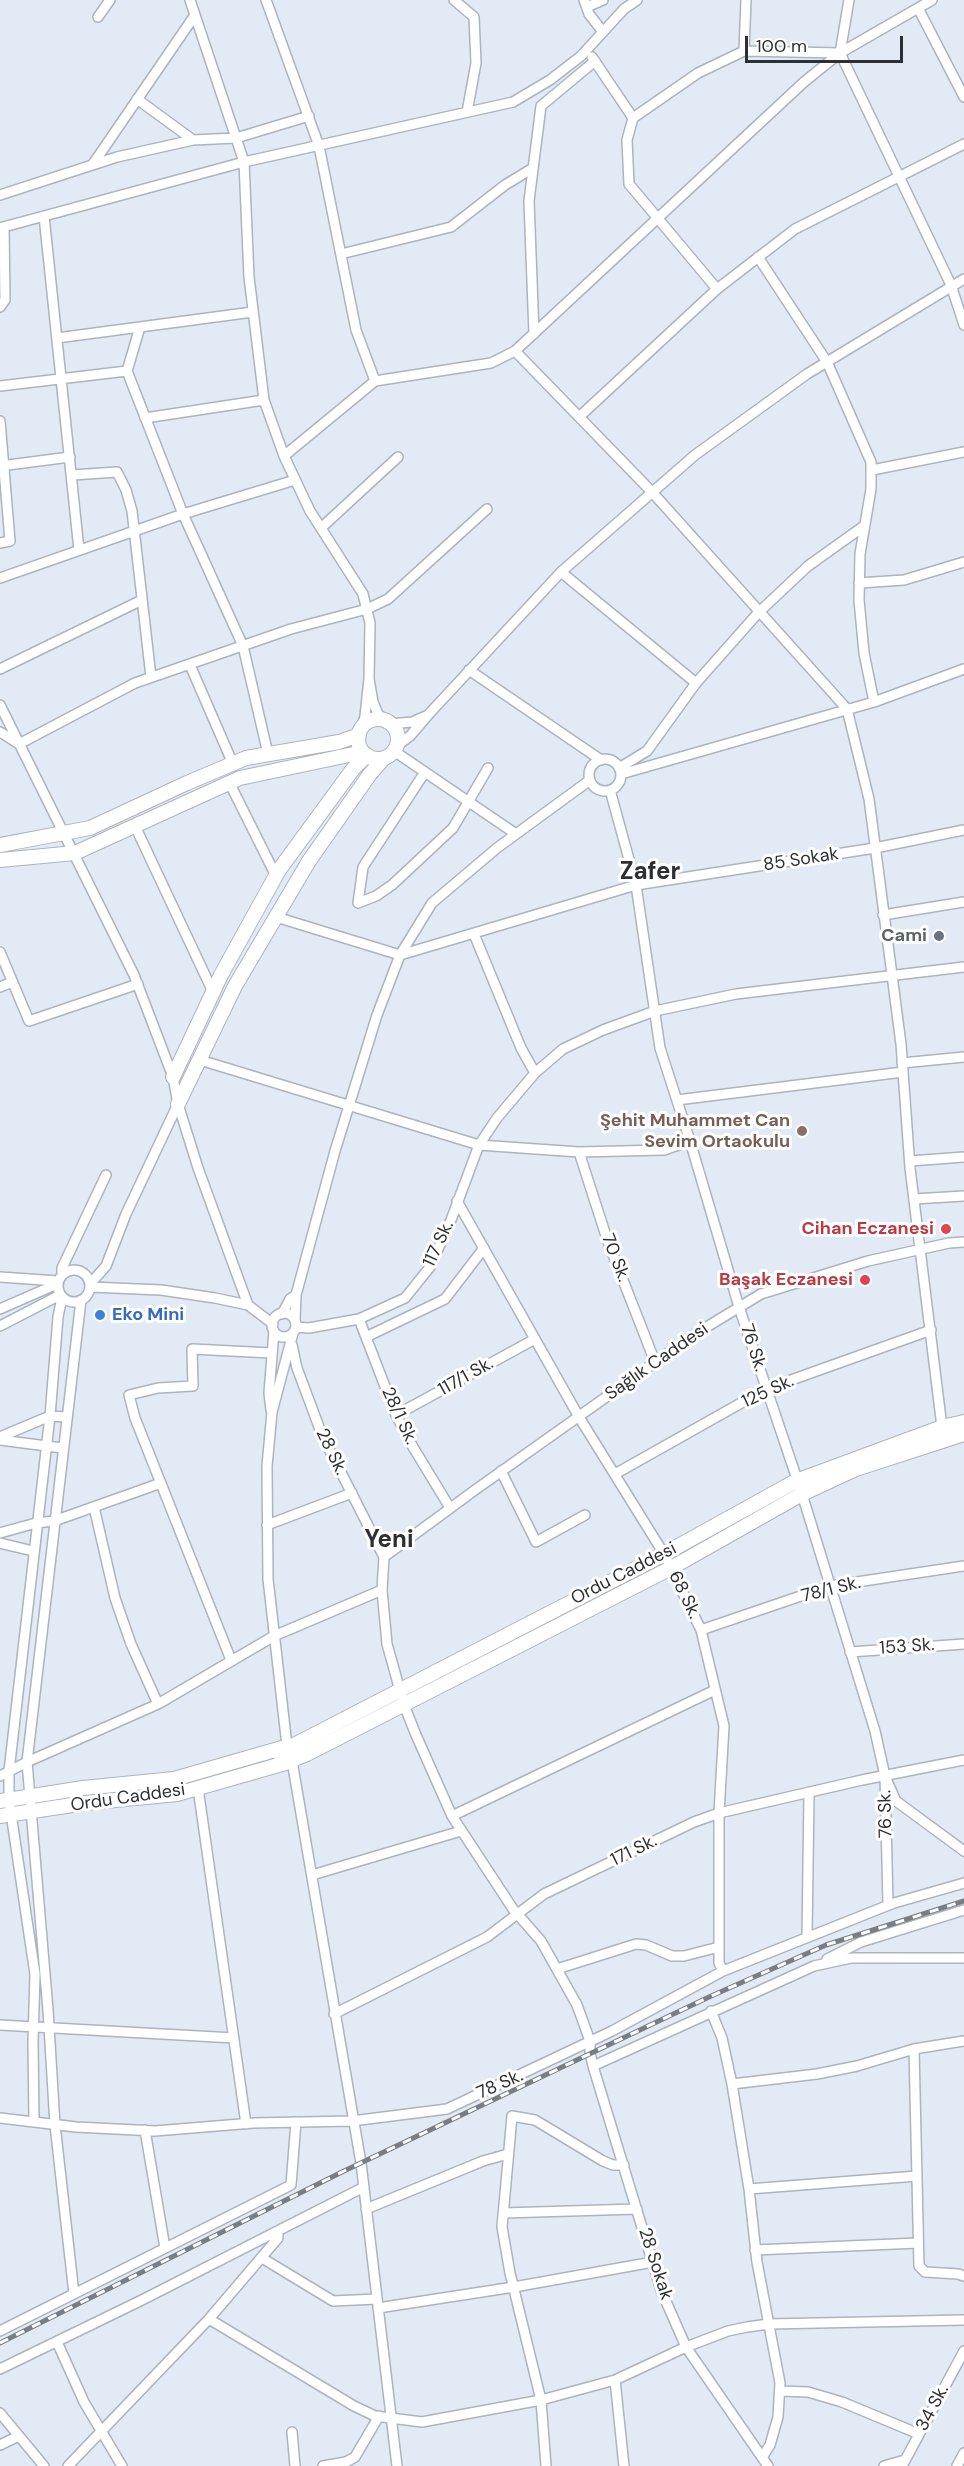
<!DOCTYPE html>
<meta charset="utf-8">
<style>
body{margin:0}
#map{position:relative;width:964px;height:2466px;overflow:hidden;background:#e2eaf5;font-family:"DM Sans",sans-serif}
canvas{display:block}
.scale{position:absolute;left:745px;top:36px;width:158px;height:27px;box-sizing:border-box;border:3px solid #2d3033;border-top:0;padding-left:8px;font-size:18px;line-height:21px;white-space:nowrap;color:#2d3033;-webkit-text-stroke:4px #fff;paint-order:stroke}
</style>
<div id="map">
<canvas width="964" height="2466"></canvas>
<div class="scale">100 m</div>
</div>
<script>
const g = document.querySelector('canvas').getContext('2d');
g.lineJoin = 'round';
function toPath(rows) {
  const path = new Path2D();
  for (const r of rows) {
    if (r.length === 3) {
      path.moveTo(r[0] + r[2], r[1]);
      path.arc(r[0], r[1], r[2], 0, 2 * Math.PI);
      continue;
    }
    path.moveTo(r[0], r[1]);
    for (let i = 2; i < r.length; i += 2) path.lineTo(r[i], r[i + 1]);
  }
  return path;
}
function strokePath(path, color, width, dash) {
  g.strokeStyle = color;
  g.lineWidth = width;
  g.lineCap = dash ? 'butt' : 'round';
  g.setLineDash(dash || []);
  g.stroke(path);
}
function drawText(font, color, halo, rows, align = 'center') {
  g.font = font + ' "DM Sans",sans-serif';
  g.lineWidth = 6;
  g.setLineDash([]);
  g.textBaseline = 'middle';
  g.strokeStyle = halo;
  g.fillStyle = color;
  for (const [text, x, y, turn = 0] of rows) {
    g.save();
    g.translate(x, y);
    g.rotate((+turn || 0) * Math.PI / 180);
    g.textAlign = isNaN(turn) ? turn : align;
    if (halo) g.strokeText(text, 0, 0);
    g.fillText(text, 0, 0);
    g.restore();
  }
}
const street = toPath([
 [190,0,244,162,249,277,264,400,284,456,310,511,363,594,370,623,369,679],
 [266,0,319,146,356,330,375,381],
 [454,0,474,17,476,63,467,112],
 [584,0,589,14,603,32],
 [849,0,840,53,951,285,964,325],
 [587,7,603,0],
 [918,8,964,97],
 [98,17,110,0],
 [744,51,746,0],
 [592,57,633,118],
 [137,99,193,140],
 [93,164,195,15],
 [0,195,117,157,193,140,236,138,309,116],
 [44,216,79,550],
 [0,228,244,162,513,102,550,80,581,56,624,9,637,0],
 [341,254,451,227,505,185,533,168],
 [758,257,827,362,871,462,871,489,860,554,859,600,864,653,874,702],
 [717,289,629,184,627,140,633,118,698,73,744,51,840,53],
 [0,307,5,300,4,227],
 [140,327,127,371,183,514,243,646,268,754],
 [534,334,529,201,541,106,595,61],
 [57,338,253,312],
 [515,351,652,492,847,709,869,799,901,1044,910,1168,942,1427],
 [0,386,127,371],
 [579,417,717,289,795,229,964,144],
 [145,418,264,400],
 [0,421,10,541,0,543],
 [284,456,375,381,491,363,515,351,804,82,840,53,932,0],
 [0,466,70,457],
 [872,470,964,452],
 [72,475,117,472,126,490,132,511,151,677],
 [321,528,398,457],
 [561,572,696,683],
 [0,578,183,514,295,480],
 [859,583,904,580,964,562],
 [190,665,233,764],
 [0,669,142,600],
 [469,670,601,760],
 [0,705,134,975,173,1077,178,1104,198,1168,248,1305],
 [428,715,561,572,695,455,807,374,964,279],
 [390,724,412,722,428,715,410,736,397,746],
 [362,728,365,716,369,679,373,702,378,714,385,721],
 [0,732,19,744,135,683,291,629,367,609,388,599,487,509],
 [394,751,516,834],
 [605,775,16],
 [619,768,647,751,696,683,758,613,808,566,864,526],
 [425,772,363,867,358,903,376,896,392,885,453,828,488,768],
 [621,774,874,702,964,669],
 [229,782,276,876],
 [610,790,636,885,660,1048,690,1141,739,1307,802,1494,875,1731,885,1776,888,1905],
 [135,826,213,992],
 [883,915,964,902],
 [276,917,400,955,636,885,875,848,964,830],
 [474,934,521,1048,535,1073],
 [0,952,29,1021,138,984],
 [0,987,12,982],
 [200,1060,479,1145,579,1152,664,1150,690,1141],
 [902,1063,964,1057],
 [677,1100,903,1072],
 [579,1152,607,1239,655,1362],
 [910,1161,964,1157],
 [914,1199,964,1196],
 [457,1201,579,1417,664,1554,701,1630,724,1726,719,1813,719,1963,723,1971],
 [74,1286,16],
 [62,1274,62,1268,106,1175],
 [0,1277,58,1281],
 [90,1284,106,1266,126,1214,178,1104],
 [90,1287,161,1290,215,1298,248,1305,273,1324],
 [0,1309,57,1284],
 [284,1325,12],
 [282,1314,290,1299,296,1295],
 [359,1319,396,1415,413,1447,450,1508],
 [295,1320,296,1295,335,1151,377,1015,400,955,432,903,497,848,590,780],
 [0,1326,60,1295],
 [296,1327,309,1328,359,1319,405,1298,430,1267,451,1220,479,1145,497,1118,535,1073,563,1049,603,1030,655,1011,736,994,964,967],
 [366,1337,445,1299,484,1248],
 [292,1345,297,1368,322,1435,384,1557],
 [271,1410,269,1393,274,1331],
 [396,1415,535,1339],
 [0,1437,50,1416,66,1417],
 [0,1440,62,1448],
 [501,1471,536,1542,585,1515],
 [615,1474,766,1389,931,1330],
 [94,1507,115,1598,131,1644,158,1704],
 [267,1525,352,1493],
 [0,1533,36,1523,54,1521,161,1483],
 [0,1543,33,1551],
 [384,1557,382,1590,387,1644,404,1705,416,1735,452,1816,513,1909,541,1941,577,2005,590,2041,590,2053,593,2066,661,2290,686,2347,768,2466],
 [384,1557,475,1490,695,1334,761,1294,868,1261,949,1243,964,1242],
 [701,1630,830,1586,964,1566],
 [850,1652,964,1644],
 [231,1660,135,1418,129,1395,158,1388,193,1386,192,1349,271,1353],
 [287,1746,268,1579,267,1466,272,1412,293,1333],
 [292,1761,361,2163,397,2466],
 [0,1776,27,1762,158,1704,274,1636,382,1590],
 [887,1781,896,1801,964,1851],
 [198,1788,246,2124],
 [452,1816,715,1690],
 [312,1875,461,1831],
 [807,1937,809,1794],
 [827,1959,861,1942,964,1910],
 [557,1969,636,1944,646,1945,672,1956,684,1956,719,1947],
 [711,2011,722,2038,732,2084,749,2189,757,2262,780,2383,778,2417,770,2445,763,2456],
 [334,2014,487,1937,544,1894,694,1822,719,1813,862,1780,964,1760],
 [0,2025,234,2038],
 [914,2049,919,2266,925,2272,958,2274,964,2276],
 [593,2066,814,1966,851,1958,964,1958],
 [732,2084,817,2074,857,2066,914,2049,964,2041],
 [0,2118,76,2127,155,2131,253,2123,352,2121,447,2109,612,2031,723,1971,894,1903,964,1883],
 [34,2121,33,2042,35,1974,9,1800,9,1771,50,1416,58,1317,62,1297],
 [145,2130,165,2248],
 [749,2189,917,2176],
 [366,2209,483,2161,508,2154],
 [503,2213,637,2209],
 [755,2250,918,2243],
 [262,2258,333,2301,377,2299],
 [74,2294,55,2125,48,2010,27,1762,81,1300],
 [378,2308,514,2287,653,2262],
 [209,2319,354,2406,375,2416,422,2422,541,2400,615,2380,686,2347,728,2331,747,2327,769,2324,964,2320],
 [0,2331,291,2185,296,2122],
 [57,2342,84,2402,122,2466],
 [0,2369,142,2300,364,2187],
 [615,2380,624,2466],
 [780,2391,808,2392,842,2402,919,2434],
 [0,2413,44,2466],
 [292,2432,295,2466],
 [0,2445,19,2436],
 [68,2466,209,2319,278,2238,278,2231],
 [323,2466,346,2462,355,2457,379,2416],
 [546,2466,541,2400,510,2273,502,2227,512,2116,535,2120,603,2161,613,2165,624,2165],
 [884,2466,905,2460],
 [902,2466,964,2351],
 [957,2466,964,2453]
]);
const secondary = toPath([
 [378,739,20],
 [0,845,90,828,187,783,246,758,339,742,359,735],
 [0,860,75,853,240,778,363,752],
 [173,1077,221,975,279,870,353,769,367,755],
 [178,1104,235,986,309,861,370,774,384,758],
 [292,1746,664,1554,796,1481,942,1427,964,1422],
 [295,1759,297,1753,294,1748,290,1746,282,1748,281,1756,286,1762,307,1754,671,1568,802,1494,856,1469,964,1434],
 [0,1801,83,1788,174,1779,282,1748],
 [0,1816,85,1803,177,1794,289,1762]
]);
strokePath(street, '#acb4be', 12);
strokePath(secondary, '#acb4be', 16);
strokePath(street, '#fff', 9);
strokePath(secondary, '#fff', 14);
const rail = toPath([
 [0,2343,344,2171,709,1997,826,1945,964,1901]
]);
strokePath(rail, '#797e84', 5);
strokePath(rail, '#fff', 3, [9]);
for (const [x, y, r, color] of [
 [939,936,6,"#6b7280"],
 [802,1131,6,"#8d6e63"],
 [946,1229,6,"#e0444e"],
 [865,1280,6,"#e0444e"],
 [100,1315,6,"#3f7fe0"]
]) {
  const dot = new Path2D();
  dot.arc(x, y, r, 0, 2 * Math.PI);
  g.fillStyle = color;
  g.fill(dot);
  strokePath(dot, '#fff', 2);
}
drawText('18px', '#2d3033', '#fff', [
 ["85 Sokak",801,860,-9],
 ["117 Sk.",439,1244,-65],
 ["70 Sk.",615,1258,69],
 ["76 Sk.",753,1348,72],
 ["Sağlık Caddesi",657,1362,-35],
 ["117/1 Sk.",466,1377,-29],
 ["125 Sk.",768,1392,-25],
 ["28/1 Sk.",399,1416,65],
 ["28 Sk.",331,1452,64],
 ["Ordu Caddesi",624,1574,-27],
 ["78/1 Sk.",831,1590,-14],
 ["68 Sk.",684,1595,64],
 ["153 Sk.",907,1647,-4],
 ["Ordu Caddesi",128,1798,-8],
 ["76 Sk.",886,1814,-91],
 ["171 Sk.",634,1851,-26],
 ["78 Sk.",500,2085,-24],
 ["28 Sokak",655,2264,72],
 ["34 Sk.",933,2408,-62]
]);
drawText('bold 18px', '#5b616d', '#fff', [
 ["Cami",927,936]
], 'right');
drawText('bold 18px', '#785e54', '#fff', [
 ["Şehit Muhammet Can",790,1121],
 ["Sevim Ortaokulu",790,1142]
], 'right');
drawText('bold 18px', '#be3a42', '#fff', [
 ["Cihan Eczanesi",934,1229],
 ["Başak Eczanesi",853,1280]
], 'right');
drawText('bold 18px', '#366cbe', '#fff', [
 ["Eko Mini",112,1315]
], 'left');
drawText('bold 24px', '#2d3033', '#fff', [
 ["Zafer",650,873],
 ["Yeni",389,1541]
]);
</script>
